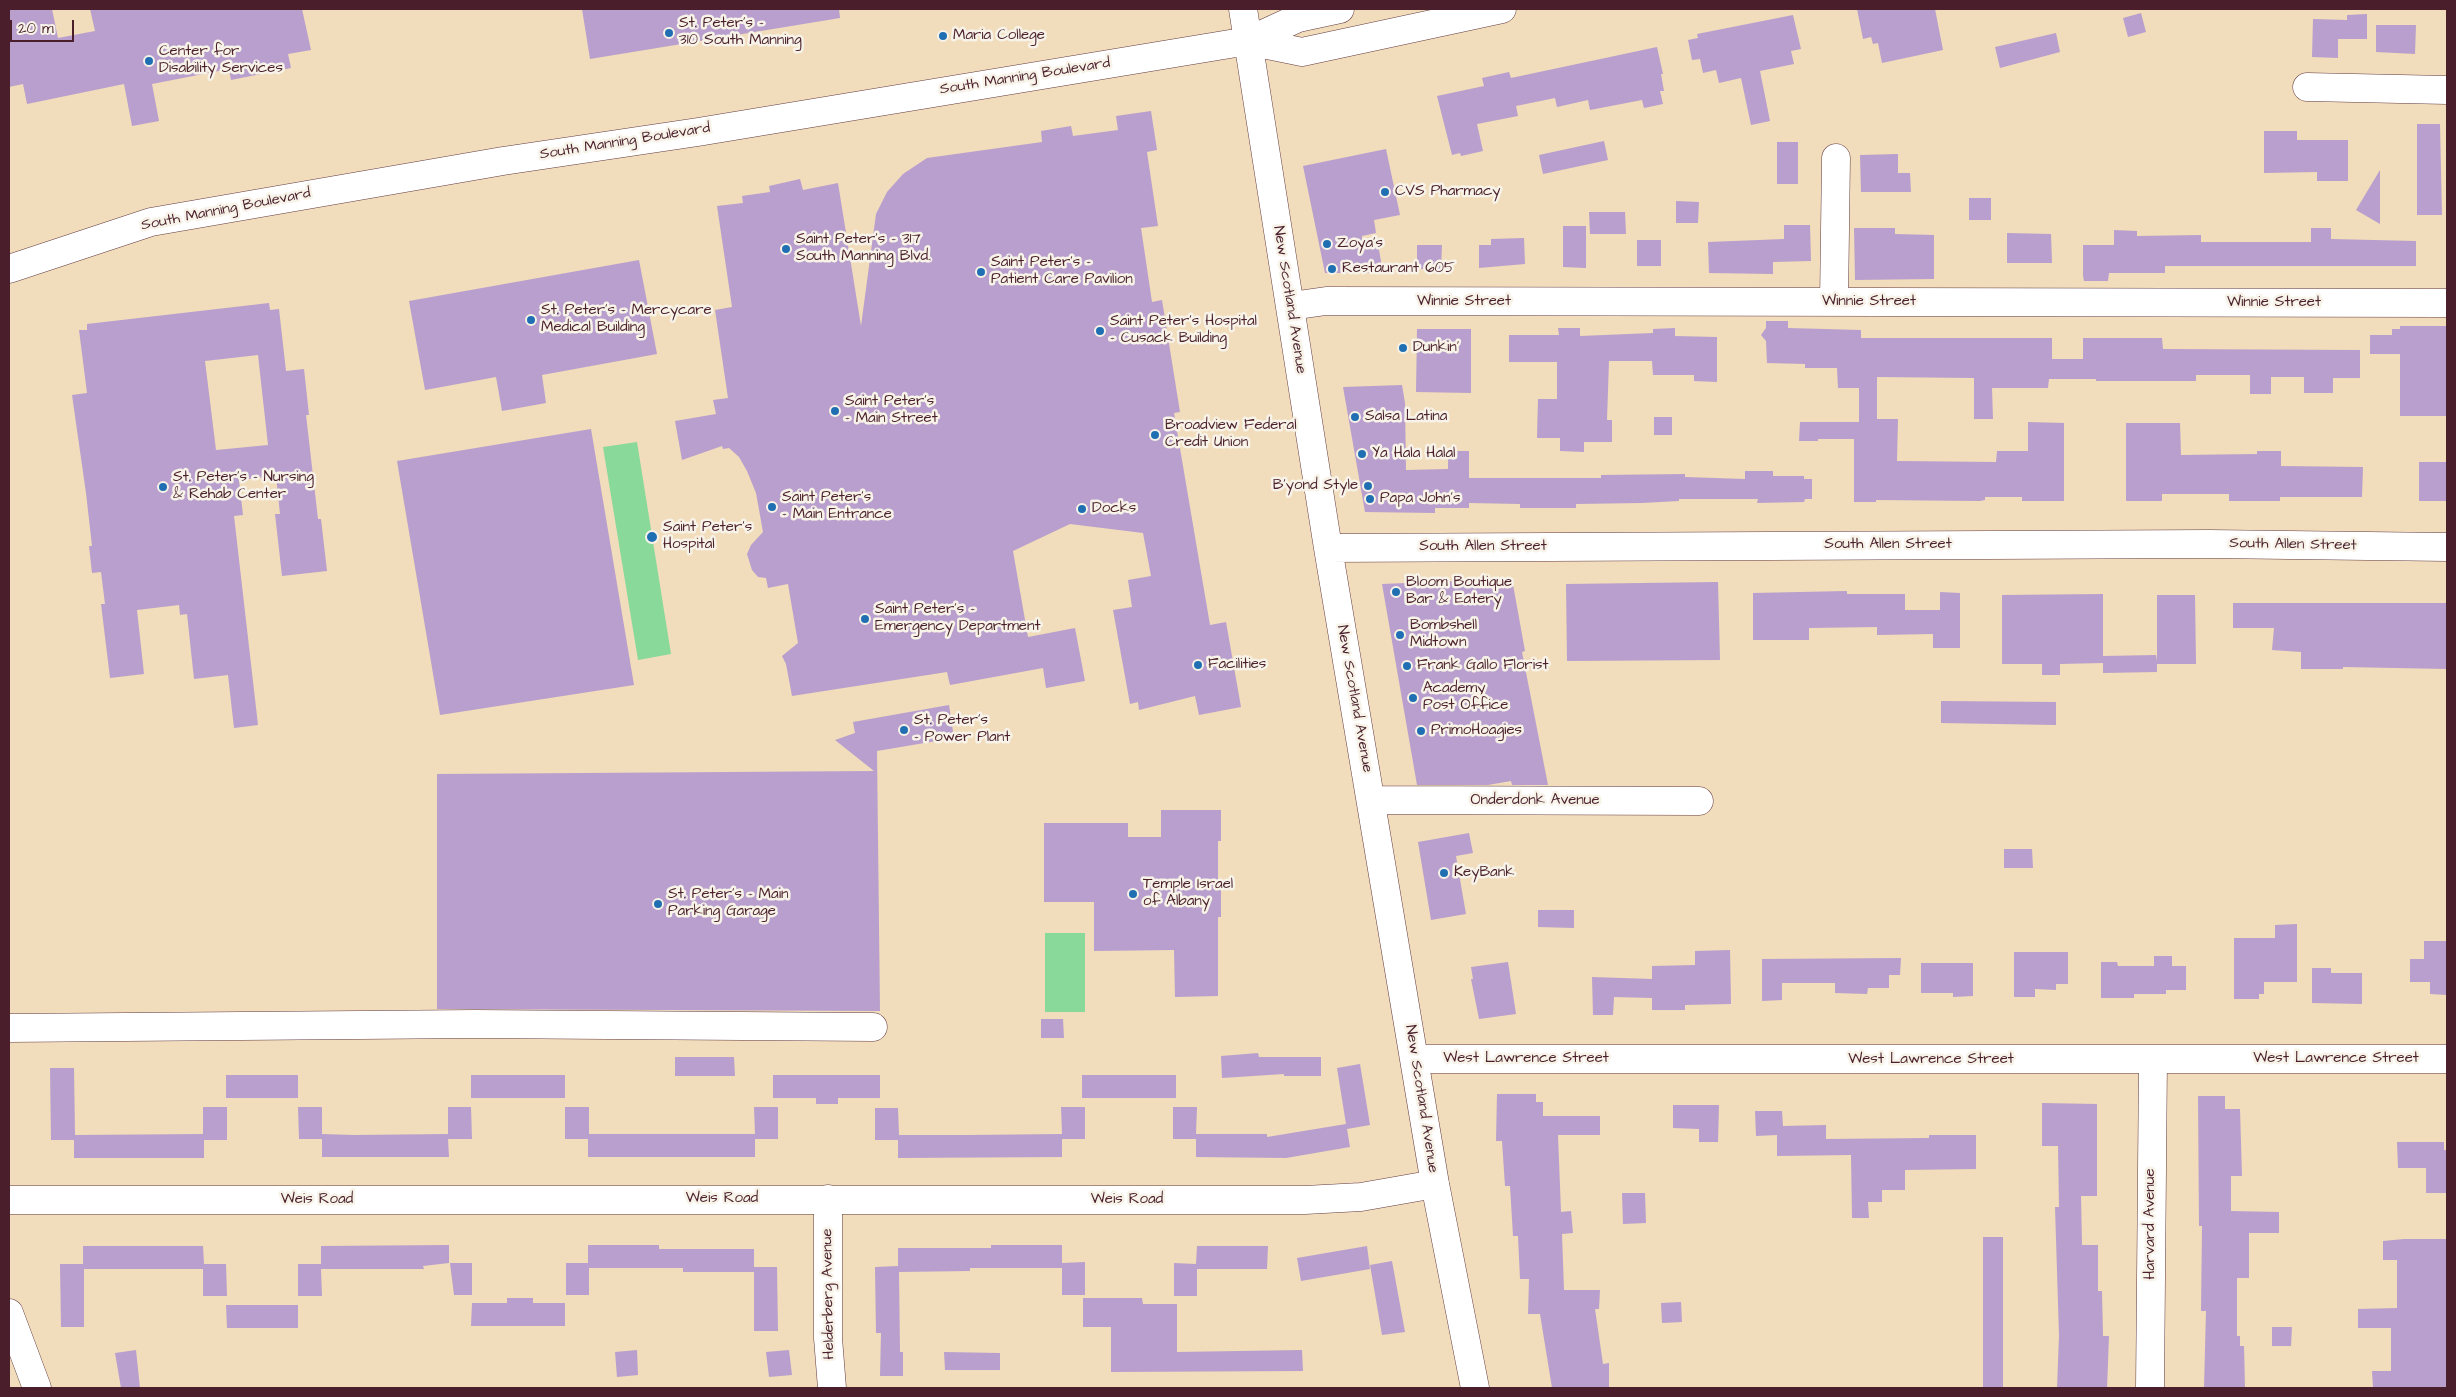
<!DOCTYPE html>
<meta charset="utf-8">
<style>
body{margin:0}
#map{position:relative;width:2456px;height:1397px;overflow:hidden;background:#f1dcbb;font-family:"Architects Daughter",sans-serif}
canvas{display:block}
.frame{position:absolute;inset:0;border:10px solid #4a1f2b;pointer-events:none}
.scale{position:absolute;left:10px;top:20px;width:64px;height:22px;box-sizing:border-box;border:2px solid #4a1f2b;border-top:0;padding-left:6px;font-size:15px;line-height:18px;white-space:nowrap;color:#4a1f2b;-webkit-text-stroke:4px #f7f3e8;paint-order:stroke}
</style>
<div id="map">
<canvas width="2456" height="1397"></canvas>
<div class="frame"></div>
<div class="scale">20 m</div>
</div>
<script>
const g = document.querySelector('canvas').getContext('2d');
g.lineJoin = 'round';
function fill(path, color) {
  g.fillStyle = color;
  g.fill(path, 'evenodd');
}
function toPath(rows) {
  const path = new Path2D();
  for (const r of rows) {
    path.moveTo(r[0], r[1]);
    for (let i = 2; i < r.length; i += 2) path.lineTo(r[i], r[i + 1]);
  }
  return path;
}
function strokePath(path, color, width, dash) {
  g.strokeStyle = color;
  g.lineWidth = width;
  g.lineCap = dash ? 'butt' : 'round';
  g.setLineDash(dash || []);
  g.stroke(path);
}
function drawText(font, color, halo, rows, align = 'center') {
  g.font = font + ' "Architects Daughter",sans-serif';
  g.lineWidth = 5;
  g.setLineDash([]);
  g.textBaseline = 'middle';
  g.strokeStyle = halo;
  g.fillStyle = color;
  for (const [text, x, y, turn = 0] of rows) {
    g.save();
    g.translate(x, y);
    g.rotate((+turn || 0) * Math.PI / 180);
    g.textAlign = isNaN(turn) ? turn : align;
    if (halo) g.strokeText(text, 0, 0);
    g.fillText(text, 0, 0);
    g.restore();
  }
}
fill(toPath([
 [637,442,671,654,638,660,603,447],
 [1045,933,1085,933,1085,1012,1045,1012]
]), '#88d99a');
fill(toPath([
 [9,9,52,9,58,38,95,31,90,9,302,9,311,50,288,54,291,68,231,80,229,69,152,84,159,121,132,126,124,84,27,104,23,84,9,87],
 [582,9,839,9,840,18,590,59],
 [1857,9,1935,9,1943,50,1882,63,1878,43,1873,44,1871,37,1863,39],
 [2141,13,2146,32,2128,37,2123,18],
 [2367,14,2367,39,2338,39,2338,58,2312,57,2313,19,2347,20,2347,15],
 [1793,15,1801,49,1791,51,1794,64,1760,71,1770,121,1751,125,1741,78,1719,83,1716,70,1703,73,1700,59,1692,60,1688,40,1698,38,1697,34],
 [2376,25,2416,25,2415,54,2376,52],
 [2056,33,2060,52,2000,68,1995,47],
 [1657,47,1663,74,1661,74,1664,91,1660,91,1663,104,1644,108,1642,100,1590,110,1588,100,1557,107,1555,98,1516,106,1518,116,1477,124,1483,151,1461,156,1460,153,1452,155,1437,96,1484,86,1482,78,1509,72,1511,78],
 [1151,111,1157,150,1147,152,1158,226,1141,228,1152,302,1162,300,1180,412,1174,413,1210,625,1226,622,1241,707,1199,715,1195,696,1139,710,1138,702,1130,704,1113,610,1132,607,1128,580,1151,576,1143,533,1070,524,1013,551,1028,637,1075,628,1085,681,1046,688,1043,668,950,685,947,672,792,696,786,664,782,656,798,643,788,584,768,588,766,578,758,577,752,570,747,554,751,545,763,532,756,493,747,471,739,457,729,448,723,449,722,446,682,460,675,421,716,414,713,400,728,398,715,310,732,307,717,206,743,203,742,196,770,192,769,186,800,179,803,190,838,183,861,326,876,214,887,192,903,174,927,158,1042,142,1041,131,1071,126,1073,136,1118,130,1116,116],
 [2417,124,2440,124,2442,215,2417,215],
 [2264,131,2297,131,2297,140,2348,140,2348,181,2317,181,2317,172,2264,173],
 [1604,141,1608,160,1543,174,1539,155],
 [1777,142,1798,142,1798,184,1777,184],
 [1386,149,1400,215,1374,220,1376,233,1362,236,1362,244,1378,244,1383,273,1325,273,1303,166],
 [1898,154,1898,173,1910,173,1911,192,1861,192,1860,155],
 [2380,170,2380,224,2356,210],
 [1969,198,1991,198,1991,220,1969,220],
 [1676,201,1699,202,1698,223,1676,223],
 [1589,212,1625,212,1626,234,1590,234],
 [1784,225,1810,225,1811,261,1773,262,1773,274,1709,273,1708,242,1784,239],
 [1563,226,1586,226,1586,268,1563,267],
 [1854,228,1895,228,1895,234,1934,235,1934,279,1855,280],
 [2311,228,2331,228,2331,239,2416,241,2416,266,2165,266,2165,273,2109,273,2108,281,2084,281,2083,276,2083,245,2114,245,2114,230,2137,231,2137,236,2201,235,2201,242,2311,242],
 [2007,233,2051,234,2052,263,2007,263],
 [1524,238,1525,264,1479,268,1479,245,1491,245,1491,239],
 [1637,240,1661,240,1661,266,1637,266],
 [1417,245,1442,245,1441,269,1417,269],
 [639,260,657,354,542,375,546,403,502,411,496,377,425,390,409,301],
 [269,303,270,310,279,309,286,371,304,369,309,415,306,415,318,519,321,519,327,571,282,576,275,514,280,514,276,476,239,480,243,515,234,516,258,725,234,728,228,675,194,679,187,614,180,615,179,605,137,610,144,674,110,678,101,604,105,604,101,572,92,573,89,546,92,546,86,493,72,395,87,393,79,330,87,330,87,324],
 [258,355,268,445,216,450,205,361],
 [1766,321,1788,321,1788,328,1861,330,1861,338,2052,338,2052,359,2083,359,2083,338,2162,338,2163,349,2360,350,2360,378,2333,378,2333,393,2304,393,2304,377,2271,377,2271,394,2250,394,2250,375,2196,375,2196,381,2096,381,2096,379,2049,379,2048,388,1992,388,1993,419,1974,419,1974,378,1877,377,1877,419,1898,419,1897,461,1996,462,1997,451,2028,451,2028,422,2064,423,2064,501,2022,501,2022,497,1985,497,1985,500,1980,501,1876,500,1876,502,1854,502,1854,439,1818,439,1818,441,1799,441,1800,422,1859,422,1859,388,1838,388,1837,368,1805,368,1805,364,1767,363,1766,341,1761,335,1766,328],
 [2400,326,2446,326,2446,416,2400,416,2400,354,2370,354,2370,335,2392,335,2392,329,2400,329],
 [1558,328,1580,328,1580,336,1653,333,1653,329,1675,328,1675,336,1717,337,1717,382,1694,381,1694,375,1653,375,1652,361,1609,361,1607,420,1612,420,1612,442,1584,442,1584,452,1560,451,1560,438,1537,438,1538,399,1557,399,1557,362,1509,362,1509,335,1559,335],
 [1417,329,1471,329,1471,393,1416,392],
 [1402,385,1405,403,1406,470,1448,469,1448,451,1469,451,1469,478,1601,478,1601,475,1685,474,1685,477,1745,479,1745,471,1773,471,1773,476,1804,476,1804,479,1812,479,1812,499,1805,499,1804,502,1757,503,1758,499,1679,499,1679,501,1642,503,1576,504,1576,508,1520,508,1520,504,1469,503,1469,508,1435,508,1435,513,1365,512,1343,387],
 [1654,417,1672,417,1672,435,1654,435],
 [2126,423,2180,423,2181,455,2257,454,2257,451,2281,451,2281,466,2363,467,2362,497,2280,497,2280,501,2229,501,2229,494,2162,494,2162,501,2126,501],
 [591,429,634,685,440,715,397,461],
 [2419,462,2447,462,2447,501,2419,501],
 [1512,579,1525,651,1522,652,1548,785,1512,785,1511,781,1488,785,1417,785,1382,584,1480,580,1481,585],
 [1718,582,1720,660,1567,661,1566,584],
 [1847,591,1847,594,1905,594,1905,610,1940,610,1940,592,1960,593,1960,648,1933,648,1933,634,1877,635,1877,627,1809,628,1809,640,1753,640,1753,593],
 [2103,594,2103,656,2156,655,2157,661,2157,595,2195,595,2196,664,2157,664,2157,672,2103,673,2103,663,2060,664,2060,675,2042,675,2042,664,2002,664,2002,595],
 [2233,603,2447,603,2447,669,2343,667,2343,669,2301,669,2301,652,2272,650,2274,628,2233,628],
 [1941,701,2056,702,2056,725,1941,723],
 [949,705,954,738,877,751,880,1011,437,1009,437,774,874,771,835,740,855,733,853,722],
 [1161,810,1221,810,1221,841,1218,841,1218,886,1221,886,1221,917,1218,917,1218,996,1175,997,1174,950,1094,951,1094,902,1044,902,1044,823,1128,823,1128,837,1161,837],
 [1469,833,1473,853,1456,856,1466,914,1431,920,1418,842],
 [2004,849,2032,849,2033,868,2004,868],
 [1538,910,1574,910,1574,928,1538,927],
 [2297,924,2297,982,2264,982,2264,994,2259,994,2259,999,2234,999,2234,938,2275,938,2275,925],
 [2424,941,2447,941,2447,995,2430,994,2430,982,2410,982,2410,959,2424,959],
 [1730,950,1731,1004,1685,1005,1685,1010,1652,1010,1652,998,1614,997,1613,1015,1593,1015,1592,977,1652,979,1652,966,1695,965,1695,951],
 [2014,952,2068,952,2068,984,2056,984,2056,990,2035,989,2035,997,2014,997],
 [2154,956,2172,956,2172,966,2186,966,2186,990,2166,990,2166,994,2134,994,2134,998,2101,998,2101,962,2117,962,2118,966,2154,966],
 [1901,958,1900,975,1889,975,1889,988,1868,988,1867,994,1835,993,1835,983,1782,983,1782,1000,1762,1001,1762,959],
 [1508,962,1516,1014,1479,1019,1471,979,1473,979,1471,967],
 [1921,963,1973,963,1973,996,1953,997,1953,993,1921,993],
 [2312,968,2331,968,2331,973,2362,973,2362,1004,2312,1003],
 [1041,1019,1063,1019,1064,1038,1041,1038],
 [1258,1053,1259,1057,1321,1057,1321,1076,1284,1076,1284,1074,1222,1078,1221,1056],
 [675,1057,734,1057,735,1076,675,1076],
 [1360,1064,1370,1125,1347,1129,1350,1147,1286,1158,1196,1157,1196,1139,1173,1139,1173,1107,1197,1107,1196,1134,1267,1134,1267,1137,1346,1124,1337,1068],
 [50,1068,74,1068,75,1135,203,1134,203,1107,227,1107,227,1140,204,1140,204,1158,74,1158,74,1140,51,1140],
 [226,1075,298,1075,298,1098,226,1098],
 [471,1075,565,1075,565,1098,471,1098],
 [773,1075,880,1075,880,1098,838,1098,838,1104,816,1104,816,1098,773,1098],
 [1082,1075,1176,1075,1176,1098,1082,1098],
 [1497,1094,1536,1094,1536,1102,1543,1102,1543,1116,1600,1116,1600,1135,1558,1135,1561,1212,1571,1211,1573,1233,1562,1234,1564,1290,1600,1290,1599,1309,1595,1309,1603,1364,1609,1363,1609,1388,1552,1388,1540,1314,1528,1314,1529,1279,1520,1279,1518,1236,1513,1236,1510,1186,1505,1186,1502,1141,1496,1141],
 [2198,1096,2225,1096,2225,1109,2240,1109,2242,1176,2231,1176,2231,1211,2279,1212,2279,1233,2249,1233,2249,1278,2237,1278,2237,1336,2240,1336,2240,1346,2244,1346,2245,1388,2204,1388,2206,1311,2201,1311,2202,1226,2199,1226],
 [2042,1103,2097,1104,2097,1196,2081,1196,2082,1245,2098,1245,2098,1291,2102,1291,2103,1336,2109,1336,2107,1388,2057,1388,2059,1336,2055,1207,2059,1207,2058,1146,2042,1146],
 [1673,1105,1719,1105,1718,1142,1699,1142,1699,1129,1673,1128],
 [298,1107,322,1107,322,1134,354,1135,448,1134,448,1107,471,1107,472,1139,448,1139,449,1157,322,1157,322,1139,299,1139],
 [565,1107,589,1107,589,1134,755,1134,754,1107,778,1107,778,1139,755,1139,755,1157,588,1157,588,1139,565,1139],
 [1061,1107,1085,1107,1085,1139,1062,1139,1062,1157,898,1158,898,1140,875,1140,875,1108,898,1108,899,1135,969,1135,1062,1134],
 [1755,1111,1782,1111,1783,1126,1826,1125,1826,1139,1929,1138,1929,1135,1976,1135,1976,1169,1905,1170,1905,1190,1882,1190,1882,1202,1868,1202,1869,1218,1852,1218,1851,1155,1777,1156,1777,1135,1756,1136],
 [2397,1142,2444,1142,2444,1150,2447,1150,2447,1193,2426,1193,2426,1168,2398,1168],
 [1622,1193,1645,1193,1646,1223,1623,1224],
 [1983,1237,2003,1237,2003,1388,1983,1388],
 [2404,1239,2447,1239,2447,1388,2373,1388,2372,1371,2391,1371,2391,1328,2358,1328,2358,1309,2397,1308,2397,1260,2383,1260,2383,1241],
 [449,1245,449,1263,423,1266,424,1269,321,1269,322,1296,298,1296,298,1264,321,1264,321,1246],
 [588,1245,659,1245,659,1249,754,1249,754,1267,777,1267,778,1331,754,1331,754,1272,683,1272,683,1268,589,1268,589,1295,566,1295,566,1263,588,1263],
 [991,1245,1062,1245,1062,1263,1085,1262,1085,1295,1062,1295,1062,1268,970,1268,970,1271,899,1272,900,1352,903,1352,903,1376,880,1376,881,1333,876,1333,875,1267,898,1266,898,1248,991,1248],
 [83,1246,203,1246,204,1264,226,1264,227,1296,203,1296,203,1269,84,1269,84,1327,61,1327,60,1264,83,1264],
 [1197,1246,1268,1246,1267,1269,1197,1269,1197,1296,1174,1296,1174,1263,1196,1264],
 [1367,1246,1370,1269,1301,1281,1297,1258],
 [1392,1261,1405,1332,1382,1335,1370,1265],
 [450,1263,472,1263,472,1295,454,1295],
 [507,1298,533,1298,533,1303,565,1303,565,1326,471,1326,472,1303,507,1303],
 [1083,1298,1142,1298,1143,1304,1177,1304,1177,1352,1302,1350,1303,1371,1111,1372,1111,1327,1083,1327],
 [1681,1302,1682,1322,1662,1323,1661,1303],
 [226,1305,298,1305,298,1328,227,1328],
 [2272,1327,2292,1327,2291,1346,2272,1346],
 [136,1350,140,1388,121,1388,115,1353],
 [637,1350,638,1375,617,1377,615,1352],
 [789,1350,792,1375,769,1377,766,1352],
 [944,1352,1000,1353,1000,1370,945,1370]
]), '#b99fcd');
const minor = toPath([
 [1243,9,1328,548,1435,1184,1475,1388],
 [1248,41,1302,52,1502,9],
 [2307,87,2447,90],
 [9,269,151,222,503,161,698,132,1248,41,1298,18,1340,9],
 [1834,302,1836,158],
 [1291,306,1326,301,2447,303],
 [1328,548,2210,544,2447,547],
 [1371,800,1699,801],
 [9,1028,475,1024,873,1027],
 [1415,1059,2447,1059],
 [828,1199,828,1338,832,1388],
 [9,1200,1305,1200,1361,1197,1435,1184],
 [9,1313,37,1388],
 [2150,1388,2153,1060]
]);
strokePath(minor, '#633b41', 29);
strokePath(minor, '#fff', 28);
for (const [x, y, r, color] of [
 [669,33,5,"#1f6fb2"],
 [943,36,5,"#1f6fb2"],
 [149,61,5,"#1f6fb2"],
 [1385,192,5,"#1f6fb2"],
 [1327,244,5,"#1f6fb2"],
 [786,249,5,"#1f6fb2"],
 [1332,269,5,"#1f6fb2"],
 [981,272,5,"#1f6fb2"],
 [531,320,5,"#1f6fb2"],
 [1100,331,5,"#1f6fb2"],
 [1403,348,5,"#1f6fb2"],
 [835,411,5,"#1f6fb2"],
 [1355,417,5,"#1f6fb2"],
 [1155,435,5,"#1f6fb2"],
 [1362,454,5,"#1f6fb2"],
 [1368,486,5,"#1f6fb2"],
 [163,487,5,"#1f6fb2"],
 [1370,499,5,"#1f6fb2"],
 [772,507,5,"#1f6fb2"],
 [1082,509,5,"#1f6fb2"],
 [652,537,6,"#1f6fb2"],
 [1396,592,5,"#1f6fb2"],
 [865,619,5,"#1f6fb2"],
 [1400,635,5,"#1f6fb2"],
 [1198,665,5,"#1f6fb2"],
 [1407,666,5,"#1f6fb2"],
 [1413,698,5,"#1f6fb2"],
 [904,730,5,"#1f6fb2"],
 [1421,731,5,"#1f6fb2"],
 [1444,873,5,"#1f6fb2"],
 [1133,894,5,"#1f6fb2"],
 [658,904,5,"#1f6fb2"]
]) {
  const dot = new Path2D();
  dot.arc(x, y, r, 0, 2 * Math.PI);
  g.fillStyle = color;
  g.fill(dot);
  strokePath(dot, '#f7f3e8', 2);
}
drawText('15px', '#4a1f2b', '#f7f3e8', [
 ["St. Peter's -",679,24],
 ["310 South Manning",679,41],
 ["Maria College",953,36],
 ["Center for",159,52],
 ["Disability Services",159,69],
 ["CVS Pharmacy",1395,192],
 ["Saint Peter's - 317",796,240],
 ["South Manning Blvd.",796,257],
 ["Zoya’s",1337,244],
 ["Saint Peter's -",991,263],
 ["Patient Care Pavilion",991,280],
 ["Restaurant 605",1342,269],
 ["St. Peter's - Mercycare",541,311],
 ["Medical Building",541,328],
 ["Saint Peter's Hospital",1110,322],
 ["- Cusack Building",1110,339],
 ["Dunkin'",1413,348],
 ["Saint Peter's",845,402],
 ["- Main Street",845,419],
 ["Salsa Latina",1365,417],
 ["Broadview Federal",1165,426],
 ["Credit Union",1165,443],
 ["Ya Hala Halal",1372,454],
 ["St. Peter's - Nursing",173,478],
 ["& Rehab Center",173,495],
 ["B'yond Style",1358,486,"right"],
 ["Saint Peter's",782,498],
 ["- Main Entrance",782,515],
 ["Papa John's",1380,499],
 ["Docks",1092,509],
 ["Saint Peter's",663,528],
 ["Hospital",663,545],
 ["Bloom Boutique",1406,583],
 ["Bar & Eatery",1406,600],
 ["Saint Peter's -",875,610],
 ["Emergency Department",875,627],
 ["Bombshell",1410,626],
 ["Midtown",1410,643],
 ["Facilities",1208,665],
 ["Frank Gallo Florist",1417,666],
 ["Academy",1423,689],
 ["Post Office",1423,706],
 ["St. Peter's",914,721],
 ["- Power Plant",914,738],
 ["PrimoHoagies",1431,731],
 ["KeyBank",1454,873],
 ["Temple Israel",1143,885],
 ["of Albany",1143,902],
 ["St. Peter's - Main",668,895],
 ["Parking Garage",668,912]
], 'left');
drawText('15px', '#4a1f2b', '#f7f3e8', [
 ["South Manning Boulevard",1025,77,-9],
 ["South Manning Boulevard",625,142,-9],
 ["South Manning Boulevard",226,210,-11],
 ["New Scotland Avenue",1289,300,81],
 ["Winnie Street",1464,302],
 ["Winnie Street",1869,302],
 ["Winnie Street",2274,303],
 ["South Allen Street",1888,545],
 ["South Allen Street",2293,545,1],
 ["South Allen Street",1483,547],
 ["New Scotland Avenue",1354,699,80],
 ["Onderdonk Avenue",1535,801],
 ["West Lawrence Street",1526,1059],
 ["West Lawrence Street",2336,1059],
 ["West Lawrence Street",1931,1060],
 ["New Scotland Avenue",1421,1099,81],
 ["Weis Road",722,1199],
 ["Weis Road",317,1200],
 ["Weis Road",1127,1200],
 ["Harvard Avenue",2151,1224,-90],
 ["Helderberg Avenue",829,1294,-91]
]);
</script>
